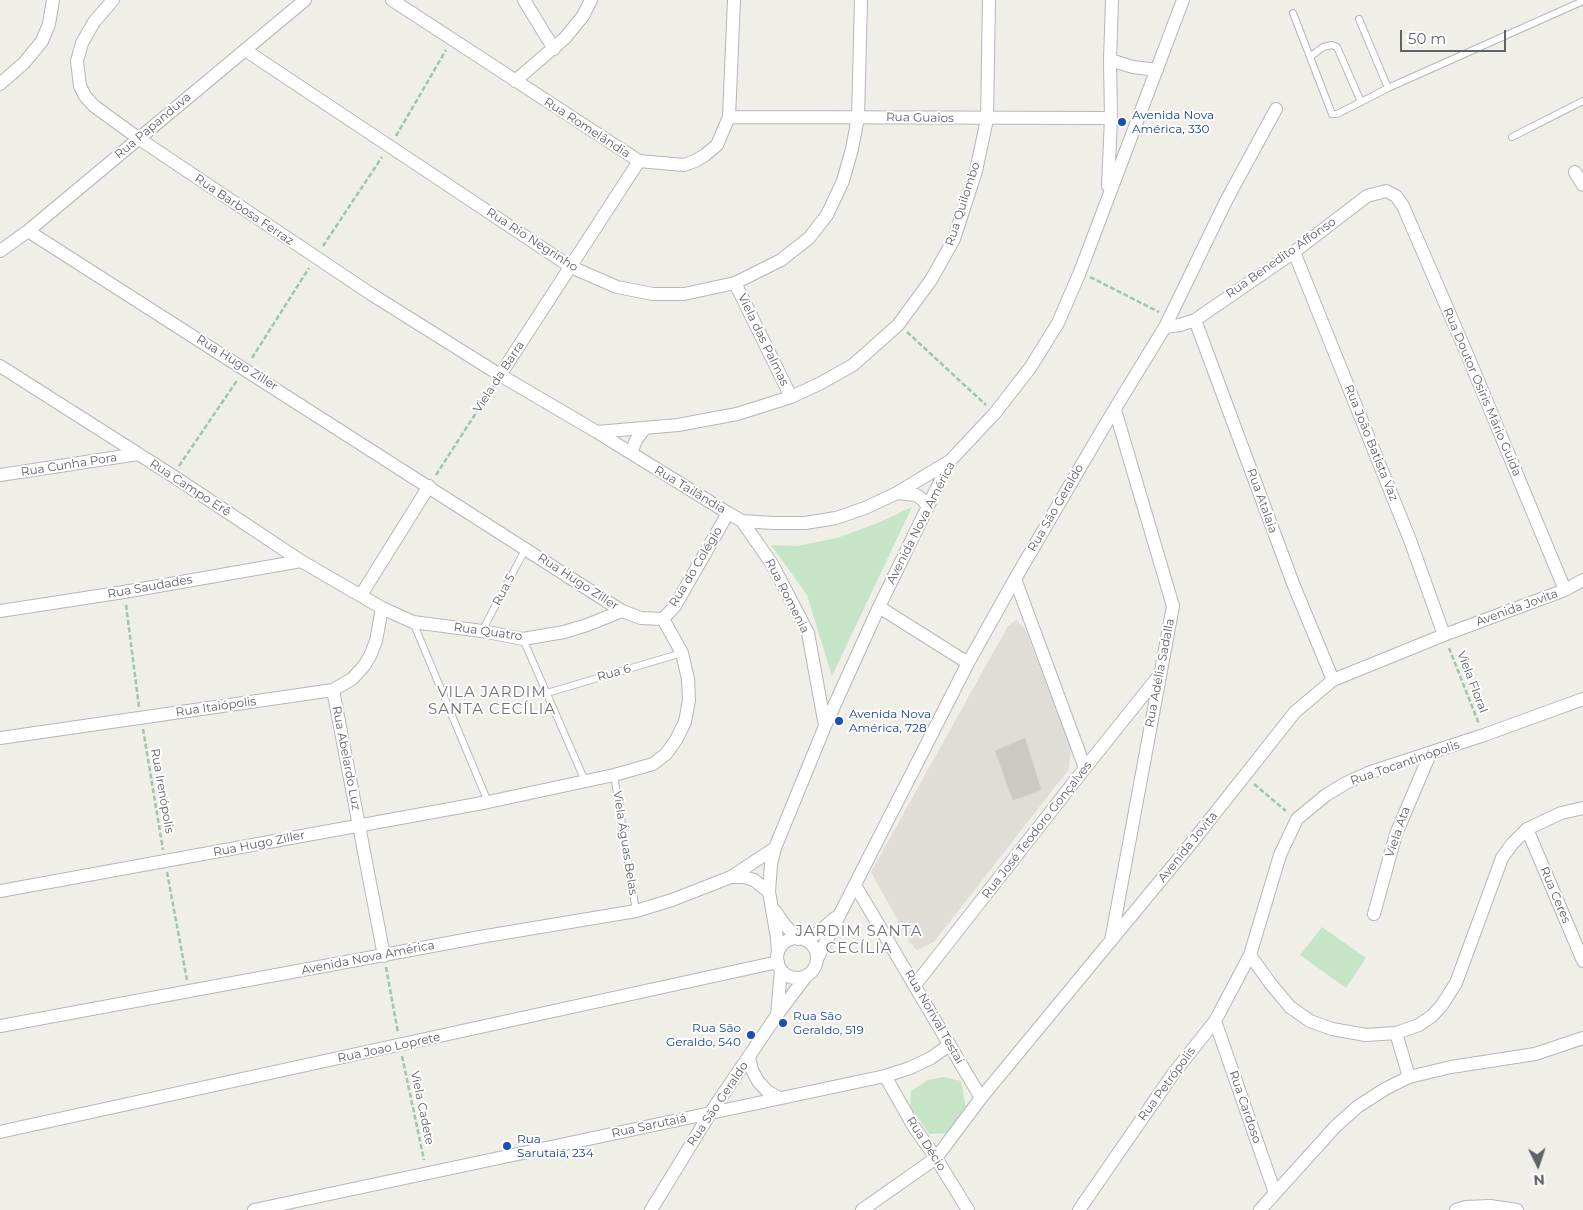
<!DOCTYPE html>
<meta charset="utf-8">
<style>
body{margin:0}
#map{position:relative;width:1583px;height:1210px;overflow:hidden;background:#efeee7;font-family:Montserrat,sans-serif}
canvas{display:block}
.north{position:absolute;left:1513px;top:1140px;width:50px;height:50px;-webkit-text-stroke:4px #fff;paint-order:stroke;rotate:176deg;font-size:14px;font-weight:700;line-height:20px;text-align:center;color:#5f6266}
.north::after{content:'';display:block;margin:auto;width:18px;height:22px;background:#5f6266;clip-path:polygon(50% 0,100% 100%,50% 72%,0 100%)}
.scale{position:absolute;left:1400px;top:30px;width:106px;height:22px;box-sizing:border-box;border:2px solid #5f6266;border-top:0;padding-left:6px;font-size:15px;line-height:18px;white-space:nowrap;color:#5f6266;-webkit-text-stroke:4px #fff;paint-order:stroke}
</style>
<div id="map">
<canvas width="1583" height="1210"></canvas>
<div class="north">N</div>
<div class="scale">50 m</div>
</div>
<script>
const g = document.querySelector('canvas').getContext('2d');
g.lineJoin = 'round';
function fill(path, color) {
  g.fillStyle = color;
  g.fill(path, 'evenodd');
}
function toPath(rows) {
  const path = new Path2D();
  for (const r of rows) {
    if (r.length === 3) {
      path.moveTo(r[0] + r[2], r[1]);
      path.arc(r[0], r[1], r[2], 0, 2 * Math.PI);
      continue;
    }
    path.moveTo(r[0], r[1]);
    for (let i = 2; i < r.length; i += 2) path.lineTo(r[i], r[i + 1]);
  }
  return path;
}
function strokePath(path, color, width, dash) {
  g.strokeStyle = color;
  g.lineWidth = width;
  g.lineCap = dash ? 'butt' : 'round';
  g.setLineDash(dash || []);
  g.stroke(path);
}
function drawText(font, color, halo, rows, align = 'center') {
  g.font = font + ' Montserrat,sans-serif';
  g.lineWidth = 4;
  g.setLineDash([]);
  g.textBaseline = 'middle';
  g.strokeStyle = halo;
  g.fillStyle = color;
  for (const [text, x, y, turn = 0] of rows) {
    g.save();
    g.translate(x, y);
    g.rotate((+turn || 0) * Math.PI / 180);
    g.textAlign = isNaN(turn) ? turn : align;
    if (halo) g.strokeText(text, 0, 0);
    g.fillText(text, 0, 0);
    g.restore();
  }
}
fill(toPath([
 [1016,620,1025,629,1071,748,1069,769,934,942,917,950,909,941,871,872,1008,626]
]), '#dfddd6');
fill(toPath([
 [912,507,832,676,807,595,771,545,797,546,837,538,880,522],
 [1322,927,1366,958,1346,988,1300,955],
 [944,1077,961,1081,966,1108,948,1133,929,1134,910,1106,911,1091,928,1080]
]), '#c6e5c7');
const building = toPath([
 [1025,738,1041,790,1013,800,995,751,1025,738]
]);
fill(building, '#cbc9c4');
strokePath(building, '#d4d0c6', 1);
const service = toPath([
 [1293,13,1310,57],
 [1359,19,1388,88],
 [1361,102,1337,47,1332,45,1323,47,1310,57,1332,114,1337,114,1361,102,1388,88,1583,1],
 [1512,137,1583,101],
 [413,622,488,802],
 [482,631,526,548],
 [523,639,585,781],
 [547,693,682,653],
 [614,775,636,911]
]);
const minor = toPath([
 [113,0,94,22,82,43,77,61,80,86,85,96,94,106,138,138,371,294,500,375,597,432,728,513,742,521,773,523,805,523,836,518,865,508,897,493,950,461],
 [392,0,639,161,684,165,695,161,705,155,717,145,729,117,734,0],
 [524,0,554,49],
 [245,50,571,267,617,287,653,294,684,294,735,283,781,260,809,238,827,215,843,181,852,149,858,117,861,0],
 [1110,60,1133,67,1157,70],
 [515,81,565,38,583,16,591,0],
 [0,84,24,63,42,41,49,24,53,0],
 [729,117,1111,118],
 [1575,172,1583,185],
 [1108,186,1111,118,1110,60,1112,0],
 [0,251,28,231,305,0],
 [1294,252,1410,540,1444,635],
 [735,283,791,397],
 [1195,320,1294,586,1333,680],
 [1165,327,1180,325,1195,320,1294,252,1367,196,1386,191,1396,196,1403,206,1467,354,1565,590],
 [0,366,173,476,301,561,382,608,413,622,482,631,523,639,564,632,587,625,622,611],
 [500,375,639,161],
 [597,432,678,425,737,414,791,397,821,383,853,365,898,325,931,280,954,239,976,171,987,119,989,0],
 [631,453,636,440,645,428],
 [0,475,138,454],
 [897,493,916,495,923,500,928,507],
 [742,521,772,564,808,633,825,726],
 [1015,579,1085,768],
 [361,595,429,486],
 [879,607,968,663],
 [0,611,124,592,301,561],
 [663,619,675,606,728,513],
 [333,690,384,956],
 [1583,699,1484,735,1368,773,1346,783,1326,795,1297,819,1280,855,1250,955,1270,983,1290,1007,1310,1021,1332,1029,1366,1035,1396,1033,1419,1025,1432,1016,1442,1005,1456,983,1502,858,1512,844,1527,829,1561,813,1583,808],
 [0,738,333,690,352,679,364,666,370,656,376,641,382,608],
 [1527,829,1583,961],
 [731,877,744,877,754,880,769,892],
 [855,885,981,1098],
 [0,891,488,802,614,775,653,764,666,754,676,740,685,722,689,700,688,679,682,653,663,619,641,618,622,611,28,231],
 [775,911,784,924,798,939],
 [1374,914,1396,834,1430,754],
 [797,958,20],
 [805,940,815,935,835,918],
 [1111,941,1173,606,1115,410],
 [778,953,777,938,769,892,771,864,775,848,825,726,879,607,950,461,995,413,1030,368,1058,323,1080,272,1183,0],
 [817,959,968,663,1015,579,1105,425,1165,327,1226,201,1276,109],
 [915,985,1085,768,1157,678],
 [777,1015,781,970],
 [1215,1021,1275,1193],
 [0,1026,486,936,636,911,672,900,731,877,775,848],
 [1396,1033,1409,1077],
 [749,1057,752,1070,758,1081,767,1091,779,1098],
 [885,1076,914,1127,936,1158,968,1210],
 [0,1132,778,962],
 [254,1210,885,1076,910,1068,931,1058,949,1045],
 [651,1210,711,1112,777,1015,807,975],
 [862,1210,936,1158,981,1098,1189,846,1295,712,1333,680,1444,635,1565,590,1583,580],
 [1079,1210,1173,1074,1215,1021,1250,955],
 [1260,1210,1335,1127,1357,1107,1385,1089,1409,1077,1451,1067,1535,1054,1583,1038],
 [1456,1210,1466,1207,1490,1206,1517,1210]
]);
strokePath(service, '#b4b7bb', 8);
strokePath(minor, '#b4b7bb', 14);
strokePath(toPath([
 [396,136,446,50],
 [323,246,382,157],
 [1090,277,1159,312],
 [907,332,986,405],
 [252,358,309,268],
 [179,466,238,379],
 [436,475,494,385],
 [126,605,139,707],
 [1449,648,1479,724],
 [143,729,163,850],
 [1254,784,1286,811],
 [167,872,187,980],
 [386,967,398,1033],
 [402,1056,424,1160]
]), '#a0c5ac', 2.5, [5, 2.5]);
strokePath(service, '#fff', 6);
strokePath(minor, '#fff', 12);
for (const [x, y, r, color] of [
 [1122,122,5,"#1a4fb4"],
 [839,721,5,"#1a4fb4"],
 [783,1023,5,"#1a4fb4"],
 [751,1035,5,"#1a4fb4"],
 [507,1146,5,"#1a4fb4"]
]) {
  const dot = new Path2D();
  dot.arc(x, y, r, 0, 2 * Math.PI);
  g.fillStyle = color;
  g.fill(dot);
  strokePath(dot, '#fff', 2);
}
drawText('12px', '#164399', '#fff', [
 ["Avenida Nova",1132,115],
 ["América, 330",1132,129],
 ["Avenida Nova",849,714],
 ["América, 728",849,728],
 ["Rua São",793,1016],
 ["Geraldo, 519",793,1030],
 ["Rua São",741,1028,"right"],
 ["Geraldo, 540",741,1042,"right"],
 ["Rua",517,1139],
 ["Sarutaiá, 234",517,1153]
], 'left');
drawText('12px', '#5f6266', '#fff', [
 ["Rua Guaios",920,118,1],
 ["Rua Papanduva",153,126,-40],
 ["Rua Romelândia",587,128,33],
 ["Rua Quilombo",963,204,-72],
 ["Rua Barbosa Ferraz",244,210,34],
 ["Rua Rio Negrinho",532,240,33],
 ["Rua Benedito Affonso",1281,258,-35],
 ["Viela das Palmas",763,340,64],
 ["Rua Hugo Ziller",237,363,32],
 ["Viela da Barra",499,377,-57],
 ["Rua Doutor Osíris Mário Guida",1482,392,67],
 ["Rua João Batista Vaz",1371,443,68],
 ["Rua Cunha Pora",69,465,-9],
 ["Rua Campo Erê",190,488,33],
 ["Rua Tailândia",690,490,31],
 ["Rua Atalaia",1262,501,70],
 ["Rua São Geraldo",1056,508,-60],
 ["Avenida Nova América",921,523,-63],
 ["Rua do Colégio",696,567,-59],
 ["Rua Hugo Ziller",578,582,33],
 ["Rua Saudades",150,587,-10],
 ["Rua 5",504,590,-62],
 ["Rua Romenia",787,596,63],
 ["Avenida Jovita",1517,608,-20],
 ["Rua Quatro",488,632,8],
 ["Rua 6",614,673,-16],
 ["Rua Adélia Sadalla",1160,673,-79],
 ["Viela Floral",1472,682,69],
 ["Rua Itaiópolis",216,707,-8],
 ["Rua Abelardo Luz",346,758,79],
 ["Rua Tocantinópolis",1405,763,-19],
 ["Rua Irenópolis",162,791,80],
 ["Rua José Teodoro Gonçalves",1037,830,-52],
 ["Viela Ata",1398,832,-71],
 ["Viela Águas Belas",625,843,81],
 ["Rua Hugo Ziller",259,844,-11],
 ["Avenida Jovita",1188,847,-51],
 ["Rua Ceres",1555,895,67],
 ["Avenida Nova América",368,958,-11],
 ["Rua Norival Testai",934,1017,60],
 ["Rua Joao Loprete",389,1048,-12],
 ["Rua Petrópolis",1167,1084,-54],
 ["Rua São Geraldo",718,1104,-56],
 ["Rua Cardoso",1245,1107,71],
 ["Viela Cadete",422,1108,78],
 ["Rua Sarutaiá",649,1126,-12],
 ["Rua Décio",926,1144,57]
]);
g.letterSpacing = '1px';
drawText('15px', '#707478', '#fff', [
 ["VILA JARDIM",492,693],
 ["SANTA CECÍLIA",492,710],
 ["JARDIM SANTA",859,932],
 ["CECÍLIA",859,949]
]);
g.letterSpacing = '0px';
</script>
